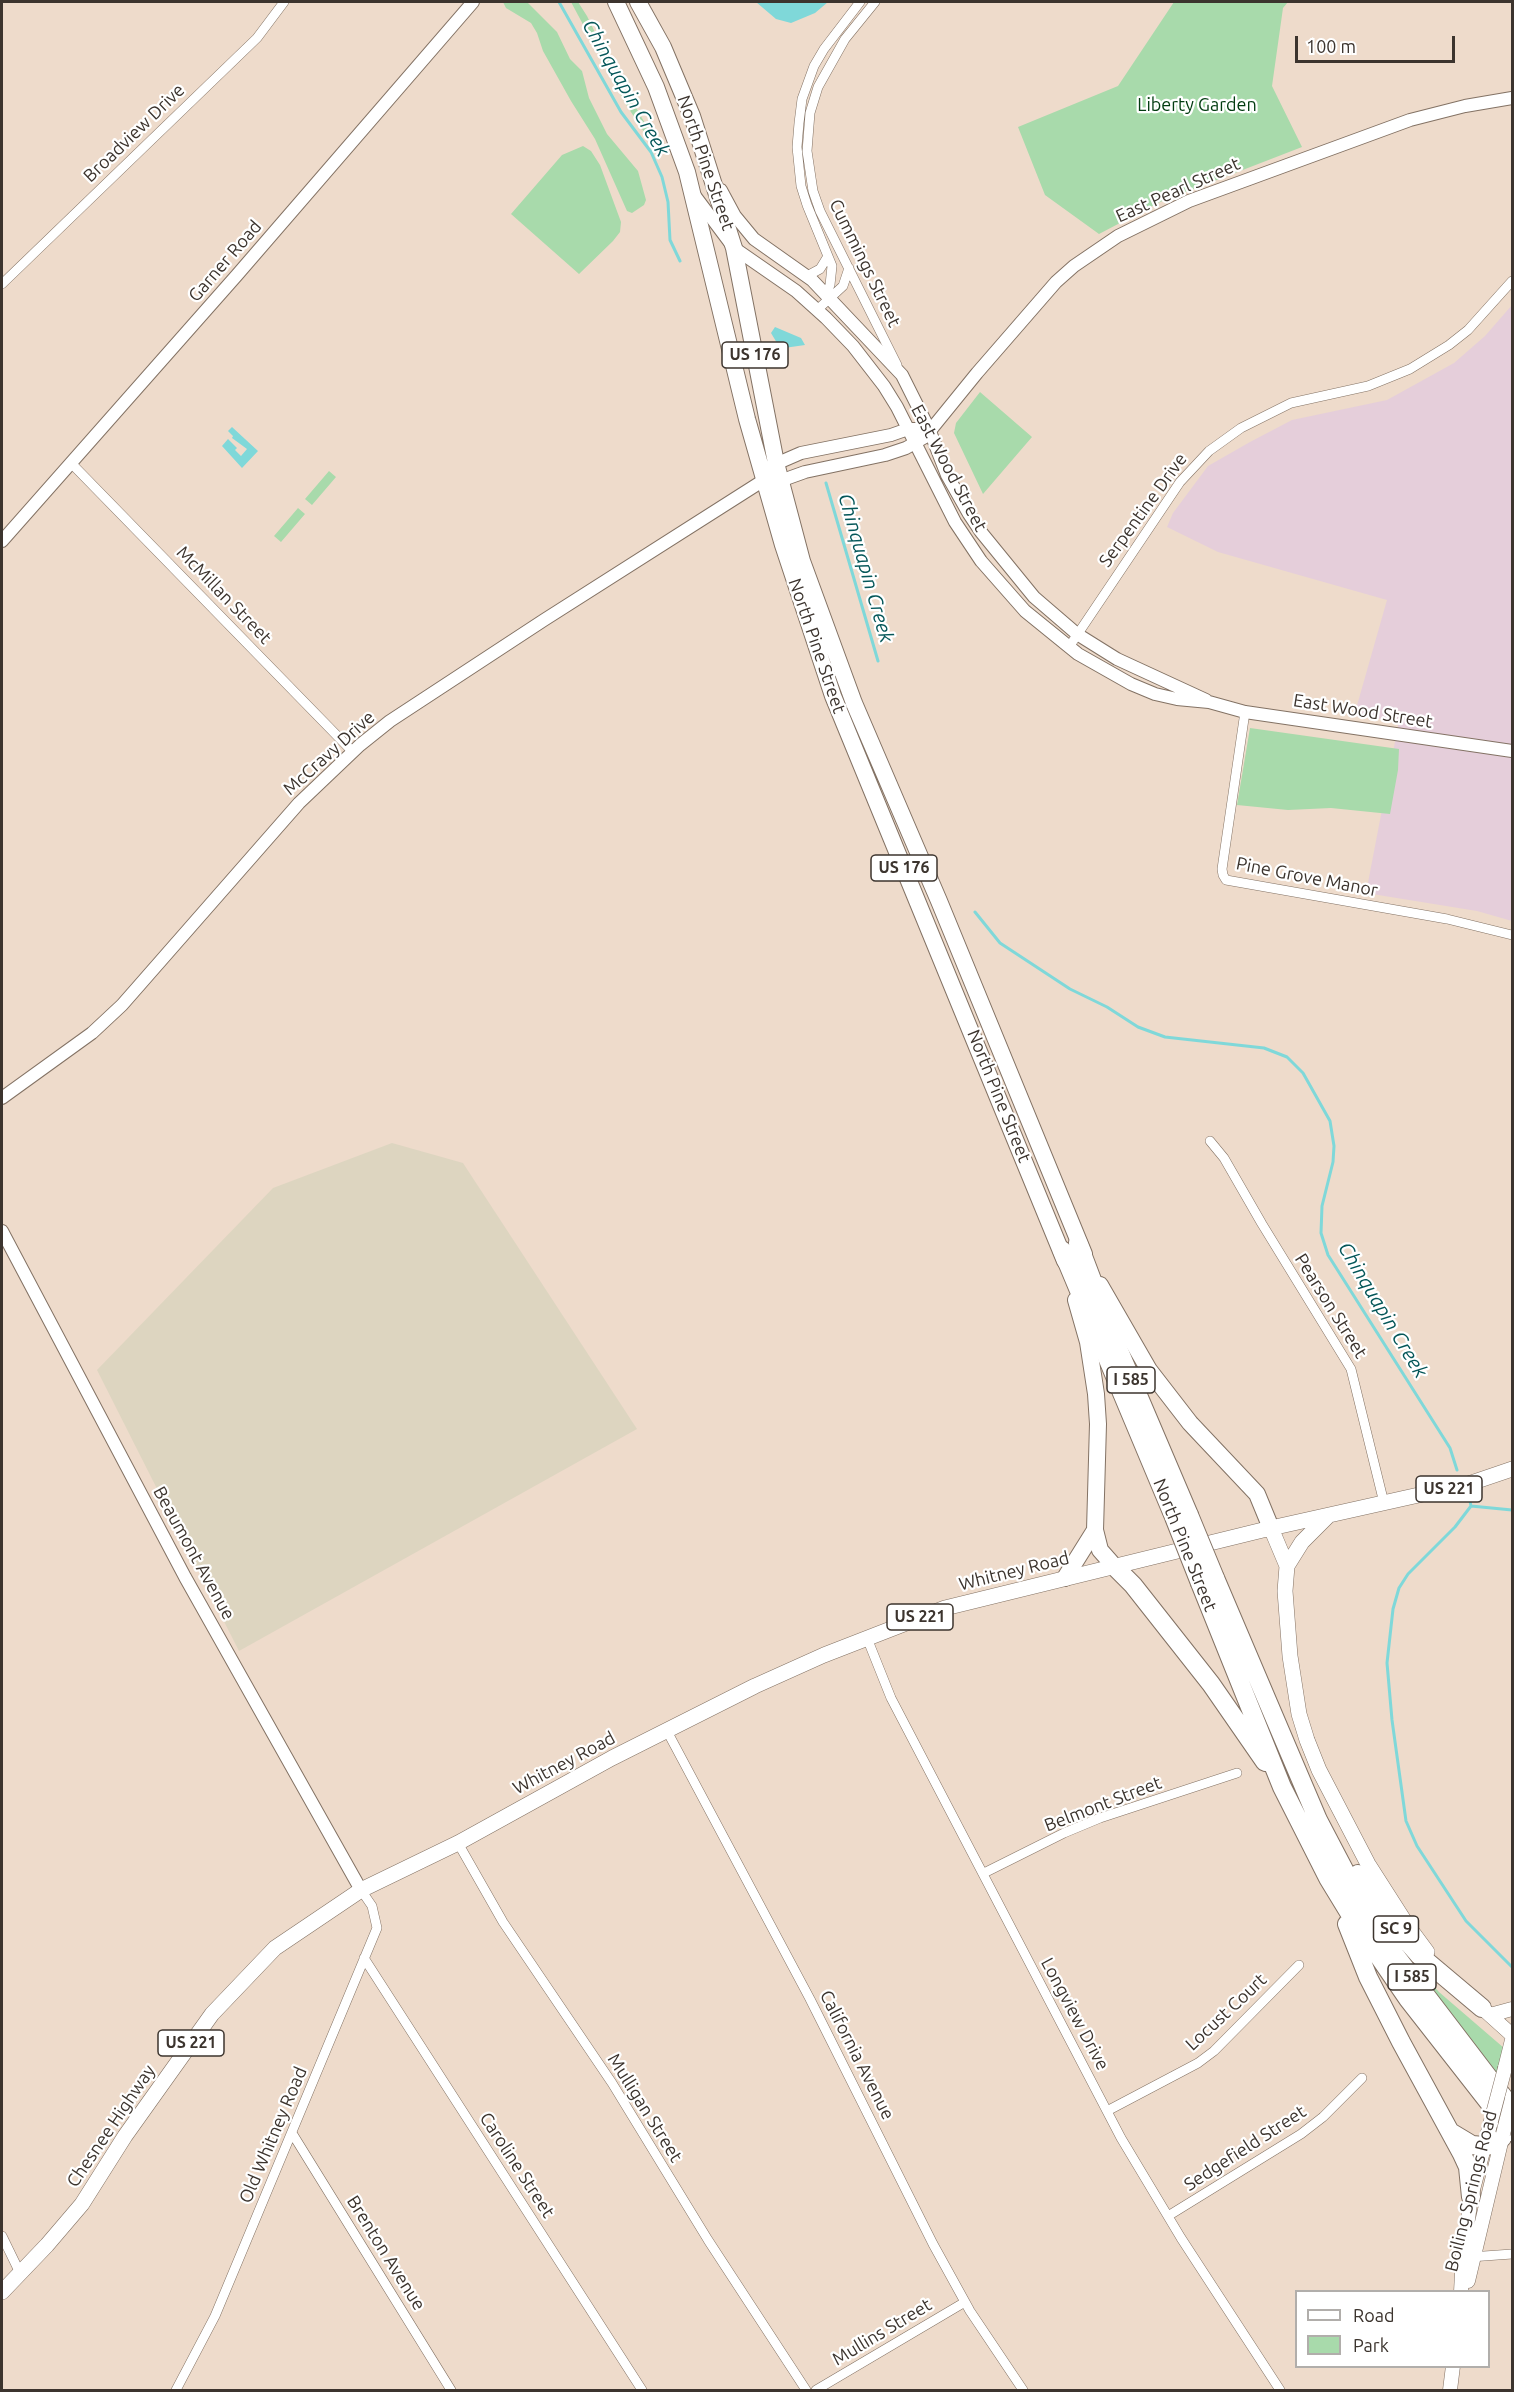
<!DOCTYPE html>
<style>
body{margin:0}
#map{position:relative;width:1514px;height:2392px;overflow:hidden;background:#eedbcb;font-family:Ubuntu,sans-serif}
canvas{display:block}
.frame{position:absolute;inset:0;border:3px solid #3c342e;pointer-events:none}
.legend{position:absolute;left:1295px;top:2290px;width:195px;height:78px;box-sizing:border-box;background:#fff;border:2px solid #b1aeab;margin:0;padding:8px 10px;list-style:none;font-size:18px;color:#3c342e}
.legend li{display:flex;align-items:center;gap:12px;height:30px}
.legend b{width:30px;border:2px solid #b1aeab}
.scale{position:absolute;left:1295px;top:36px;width:160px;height:27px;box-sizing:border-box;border:3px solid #3c342e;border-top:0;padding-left:8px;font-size:18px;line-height:21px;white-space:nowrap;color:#3c342e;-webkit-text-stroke:4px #fff;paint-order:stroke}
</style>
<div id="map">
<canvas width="1514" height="2392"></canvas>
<div class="frame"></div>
<ul class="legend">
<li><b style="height:8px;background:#fff"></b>Road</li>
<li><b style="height:16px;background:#a8daab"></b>Park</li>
</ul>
<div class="scale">100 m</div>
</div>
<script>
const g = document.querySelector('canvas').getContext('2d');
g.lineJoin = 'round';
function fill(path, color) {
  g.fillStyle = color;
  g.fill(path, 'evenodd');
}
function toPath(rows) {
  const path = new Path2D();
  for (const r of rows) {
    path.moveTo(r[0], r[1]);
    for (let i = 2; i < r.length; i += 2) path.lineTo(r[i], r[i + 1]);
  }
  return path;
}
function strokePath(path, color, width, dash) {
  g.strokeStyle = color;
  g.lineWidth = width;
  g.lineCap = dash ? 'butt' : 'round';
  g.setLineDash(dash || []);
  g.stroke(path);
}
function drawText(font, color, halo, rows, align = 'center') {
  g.font = font + ' Ubuntu,sans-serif';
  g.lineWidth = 4.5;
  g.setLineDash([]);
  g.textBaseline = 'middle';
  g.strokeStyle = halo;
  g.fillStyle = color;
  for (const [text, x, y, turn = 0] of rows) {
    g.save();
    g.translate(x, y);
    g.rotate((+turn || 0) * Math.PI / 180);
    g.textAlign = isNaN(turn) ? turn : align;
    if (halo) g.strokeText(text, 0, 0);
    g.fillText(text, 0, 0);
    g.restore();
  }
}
fill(toPath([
 [392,1143,463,1163,637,1429,239,1651,97,1370,273,1188]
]), '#ddd5c0');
fill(toPath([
 [1512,305,1512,921,1477,911,1366,893,1399,721,1354,716,1387,600,1218,552,1167,527,1173,513,1208,466,1250,442,1292,420,1387,400,1454,363,1485,336]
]), '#e5ceda');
fill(toPath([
 [503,2,527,2,557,32,570,59,582,71,589,98,607,134,638,171,646,200,644,205,632,213,627,211,595,139,571,101,543,51,537,33,531,23,506,8],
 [571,2,578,2,587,16,607,57,658,146,656,150,625,103],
 [1174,2,1288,2,1283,8,1272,86,1302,147,1160,202,1099,234,1045,195,1018,127,1118,86],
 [583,146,591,151,600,165,621,222,620,232,613,241,579,274,511,214,562,155],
 [980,392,1032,437,983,494,954,433,956,423],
 [329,471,336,477,312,505,305,499],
 [298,508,305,514,281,542,274,536],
 [1250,728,1399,749,1398,770,1390,814,1331,808,1288,810,1237,805],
 [1382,1930,1439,1992,1504,2048,1495,2083]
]), '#a8daab');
fill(toPath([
 [756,2,828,2,815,13,791,23,776,19],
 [775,327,801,338,805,345,784,348,777,343,771,333],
 [232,427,258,451,242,468,222,446,228,439,237,448,235,450,241,456,247,449,232,438,233,436,228,431]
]), '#7fd8d9');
strokePath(toPath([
 [559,2,621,112,651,152,662,177,668,202,670,240,680,261],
 [826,483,878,661],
 [975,912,1000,943,1070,989,1107,1007,1138,1027,1165,1037,1264,1048,1287,1057,1303,1073,1330,1121,1334,1146,1333,1162,1322,1206,1321,1233,1328,1255,1450,1448,1457,1470],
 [1470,1501,1471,1506],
 [1471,1506,1455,1527,1408,1574,1399,1588,1393,1609,1387,1663,1392,1720,1406,1821,1417,1846,1466,1921,1512,1967],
 [1471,1506,1512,1510]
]), '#7fd8d9', 3);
const minor = toPath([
 [875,2,845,39,818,87,810,113,807,151,813,191,820,211,897,365],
 [807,276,820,269,828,256],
 [2,284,257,38,284,2],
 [826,294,830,285,832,266,807,205,801,186,797,147,799,123,802,99,814,66,824,49,860,2],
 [817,310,843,286,849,268],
 [71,463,352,751],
 [1069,647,1180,482,1209,451,1241,428,1291,403,1368,386,1410,369,1449,345,1468,330,1512,281],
 [1245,712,1222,869,1223,875,1226,880,1447,919,1512,935],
 [1210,1141,1224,1158,1262,1224,1351,1369,1384,1503],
 [867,1638,891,1698,1121,2138,1181,2238,1280,2390],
 [667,1731,810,1999,933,2244,970,2311,1023,2390],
 [458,1843,503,1922,612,2083,708,2240,806,2390],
 [984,1873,1064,1833,1100,1818,1237,1773],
 [364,1958,642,2390],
 [1107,2111,1198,2063,1214,2051,1299,1965],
 [292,2133,451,2390],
 [1168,2216,1301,2134,1323,2117,1362,2078],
 [2,2236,20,2273],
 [1470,2257,1512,2254],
 [176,2390,215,2316,377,1928,372,1906,361,1890],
 [816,2390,965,2302]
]);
const tertiary = toPath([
 [721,190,735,216,754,239,812,280,902,375,929,429,947,475,969,514,981,532,1034,597,1077,634,1117,659,1206,700],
 [695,196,734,248,796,291,826,318,853,346,884,386,897,407,955,522,981,561,1025,611,1078,654,1131,684,1155,694,1177,699,1209,702,1245,712,1512,751],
 [771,466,801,453,891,435,908,429,916,429],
 [773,480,780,481,805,472,885,455,906,448,925,437,977,373,1056,282,1074,266,1118,236,1189,201,1410,120,1465,106,1512,98],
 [2,541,237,275,473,2],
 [2,1098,92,1033,122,1005,299,803,360,745,390,721,544,620,764,480],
 [2,1231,185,1577,361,1890]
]);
const secondary = toPath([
 [1482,2008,1512,2035],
 [1490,2015,1512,2009],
 [1505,2068,1512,2040],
 [1468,2281,1503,2134],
 [1461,2292,1463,2255,1471,2197,1491,2121],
 [1450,2390,1453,2366]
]);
const primary = toPath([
 [1271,1528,1287,1566,1285,1591,1290,1656,1299,1714,1307,1740,1319,1770,1368,1864,1407,1925,1427,1952],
 [1287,1566,1302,1542,1328,1516],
 [2,2292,47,2245,82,2204,125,2136,212,2014,275,1948,361,1890,458,1843,612,1758,755,1686,824,1655,945,1608,1271,1528,1468,1484,1512,1469]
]);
const trunk = toPath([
 [616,2,656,87,687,172,747,419,783,545,833,696,1065,1261],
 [638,2,663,47,692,116,734,248,776,463,802,561,854,703,939,901,1084,1254],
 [1100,1285,1149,1370,1190,1423,1257,1494,1271,1528],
 [1076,1300,1088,1342,1096,1394,1098,1424,1095,1530,1100,1550,1115,1567],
 [1065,1578,1095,1530]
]);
const motorway = toPath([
 [1078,1243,1117,1346,1189,1515],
 [1062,1250,1174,1517],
 [1115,1567,1133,1585,1211,1684,1265,1762],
 [1215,1578,1318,1820,1363,1906,1395,1955,1508,2103],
 [1200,1583,1282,1787,1328,1878,1353,1919,1408,1999,1512,2132],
 [1358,1874,1385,1916,1419,1955,1482,2008],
 [1347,1924,1368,1977,1401,2042,1462,2154,1468,2167,1471,2197],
 [1452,2133,1472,2145,1484,2146,1492,2145,1502,2138]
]);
strokePath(minor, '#837264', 10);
strokePath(tertiary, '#837264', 14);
strokePath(secondary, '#837264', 15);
strokePath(primary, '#837264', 16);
strokePath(trunk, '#837264', 18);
strokePath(motorway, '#837264', 20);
strokePath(minor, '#fff', 9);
strokePath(tertiary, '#fff', 12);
strokePath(secondary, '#fff', 14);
strokePath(primary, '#fff', 15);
strokePath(trunk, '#fff', 16);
strokePath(motorway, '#fff', 18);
const secondaryBridge = toPath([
 [1491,2121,1505,2068],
 [1503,2134,1512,2099]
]);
const motorwayBridge = toPath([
 [1189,1515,1215,1578],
 [1174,1517,1200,1583]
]);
strokePath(secondaryBridge, '#837264', 15, []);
strokePath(motorwayBridge, '#837264', 20, []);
strokePath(secondaryBridge, '#fff', 14);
strokePath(motorwayBridge, '#fff', 18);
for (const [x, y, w] of [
 [755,355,66],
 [904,868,66],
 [1131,1380,48],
 [1449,1489,66],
 [920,1617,66],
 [1396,1929,45],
 [1412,1977,48],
 [191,2043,66]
]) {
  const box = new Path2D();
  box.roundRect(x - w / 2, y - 13, w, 26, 4.5);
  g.fillStyle = '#fff';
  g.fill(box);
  strokePath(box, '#3c342e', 1.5);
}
drawText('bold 16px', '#3c342e', null, [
 ["US 176",755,355],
 ["US 176",904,868],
 ["I 585",1131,1380],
 ["US 221",1449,1489],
 ["US 221",920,1617],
 ["SC 9",1396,1929],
 ["I 585",1412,1977],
 ["US 221",191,2043]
]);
drawText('18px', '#023c10', '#fff', [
 ["Liberty Garden",1197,105]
]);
drawText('18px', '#3c342e', '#fff', [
 ["Broadview Drive",134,133,-44],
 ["North Pine Street",706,163,71],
 ["East Pearl Street",1178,190,-24],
 ["Garner Road",225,261,-49],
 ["Cummings Street",865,263,64],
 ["East Wood Street",949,468,62],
 ["Serpentine Drive",1143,510,-54],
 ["McMillan Street",224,595,46],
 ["North Pine Street",817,646,71],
 ["East Wood Street",1363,711,9],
 ["McCravy Drive",329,753,-42],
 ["Pine Grove Manor",1307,877,11],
 ["North Pine Street",999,1096,68],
 ["Pearson Street",1331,1306,58],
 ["North Pine Street",1185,1545,68],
 ["Beaumont Avenue",194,1553,61],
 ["Whitney Road",1014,1571,-14],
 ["Whitney Road",564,1763,-28],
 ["Belmont Street",1103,1804,-21],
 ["Locust Court",1226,2012,-43],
 ["Longview Drive",1075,2014,62],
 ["California Avenue",857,2055,63],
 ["Mulligan Street",645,2108,58],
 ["Chesnee Highway",111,2126,-56],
 ["Old Whitney Road",273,2135,-67],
 ["Sedgefield Street",1245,2148,-33],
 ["Caroline Street",517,2165,57],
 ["Boiling Springs Road",1471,2191,-76],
 ["Brenton Avenue",386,2253,58],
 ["Mullins Street",882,2332,-31]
]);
drawText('italic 20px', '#055759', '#fff', [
 ["Chinquapin Creek",626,88,60],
 ["Chinquapin Creek",866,568,74],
 ["Chinquapin Creek",1383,1310,59]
]);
</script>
